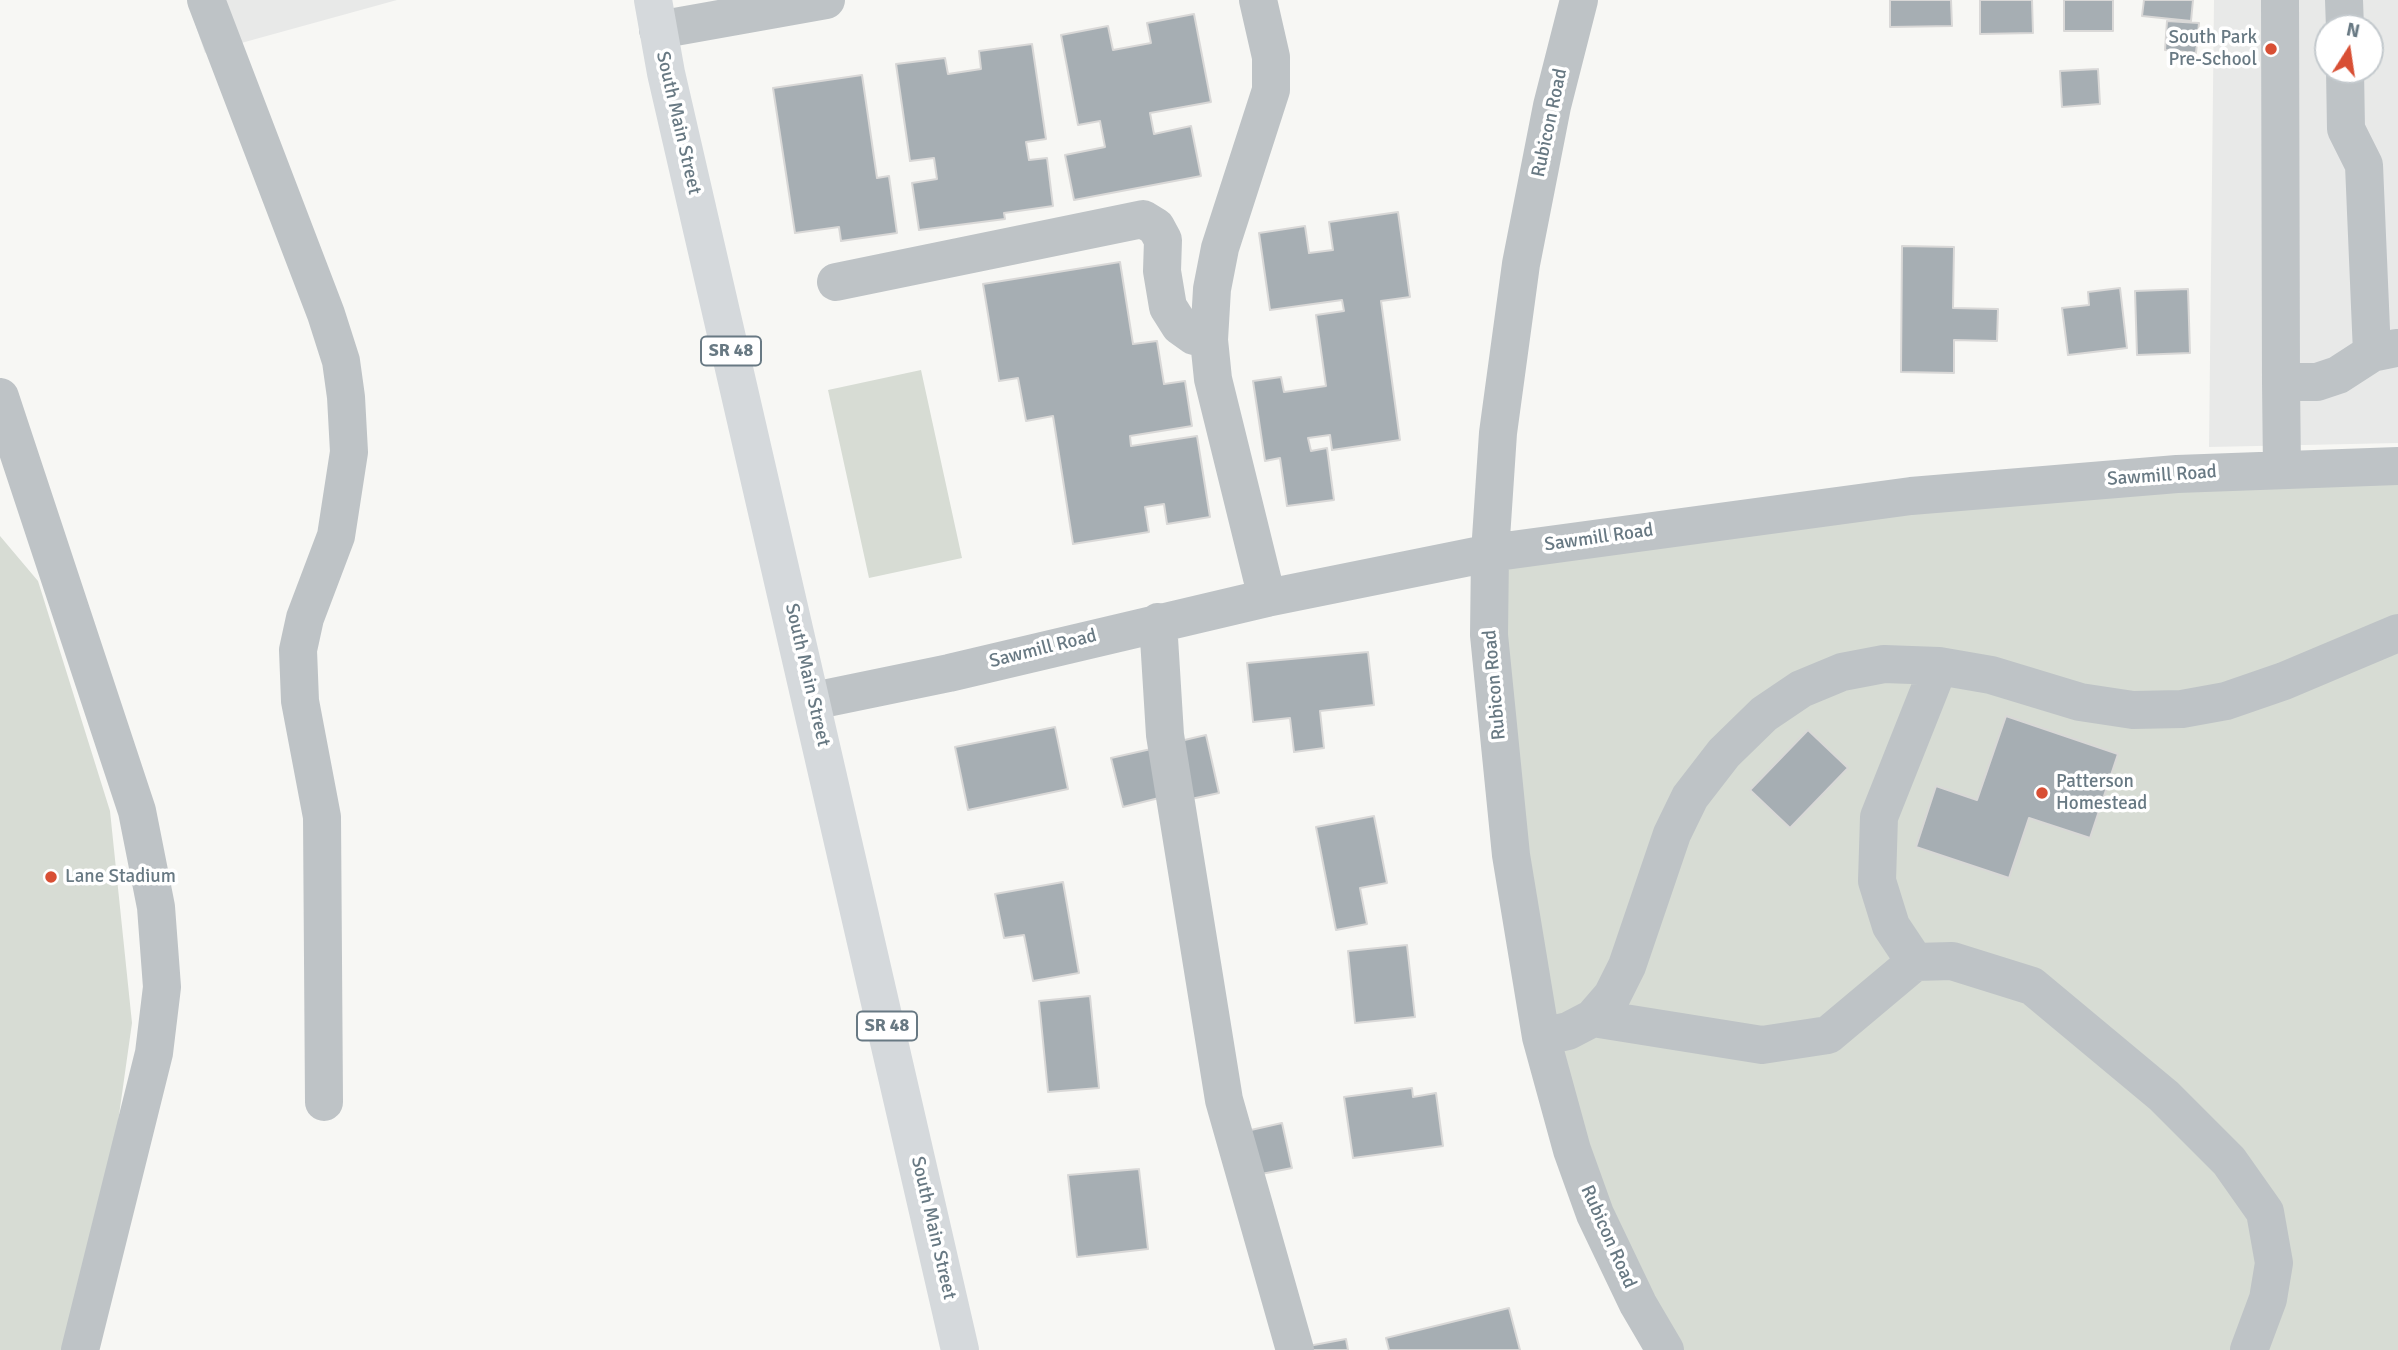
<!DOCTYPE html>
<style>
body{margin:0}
#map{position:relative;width:2398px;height:1350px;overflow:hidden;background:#f7f7f4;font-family:Signika,sans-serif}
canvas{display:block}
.north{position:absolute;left:2314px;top:14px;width:70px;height:70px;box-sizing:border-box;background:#fff;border:2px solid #c3c9cd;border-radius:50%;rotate:12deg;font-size:19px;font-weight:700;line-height:28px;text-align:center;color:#687983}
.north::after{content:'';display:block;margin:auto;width:24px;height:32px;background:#d84f34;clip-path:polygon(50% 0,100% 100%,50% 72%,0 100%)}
</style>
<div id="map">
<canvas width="2398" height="1350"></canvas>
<div class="north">N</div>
</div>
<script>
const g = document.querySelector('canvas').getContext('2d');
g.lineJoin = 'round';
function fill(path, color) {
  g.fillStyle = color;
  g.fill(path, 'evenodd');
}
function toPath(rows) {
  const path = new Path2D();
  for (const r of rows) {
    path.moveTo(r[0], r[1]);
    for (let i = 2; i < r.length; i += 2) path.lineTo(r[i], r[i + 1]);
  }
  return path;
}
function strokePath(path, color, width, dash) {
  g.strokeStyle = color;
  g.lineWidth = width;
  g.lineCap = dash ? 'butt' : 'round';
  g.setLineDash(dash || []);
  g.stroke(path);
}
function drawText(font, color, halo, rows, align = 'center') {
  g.font = font + ' Signika,sans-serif';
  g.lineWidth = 7;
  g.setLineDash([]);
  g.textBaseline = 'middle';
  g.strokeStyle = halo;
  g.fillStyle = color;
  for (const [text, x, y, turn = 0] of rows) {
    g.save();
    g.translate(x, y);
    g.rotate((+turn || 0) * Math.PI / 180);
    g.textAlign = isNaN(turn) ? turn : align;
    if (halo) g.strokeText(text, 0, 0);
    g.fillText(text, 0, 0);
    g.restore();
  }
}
fill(toPath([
 [187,0,397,0,205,53],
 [2214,0,2398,0,2398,443,2209,447],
 [2328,28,2370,28,2370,70,2328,70]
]), '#e8e9e8');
fill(toPath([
 [921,370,962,558,869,578,828,390],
 [2398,466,2398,1350,1665,1350,1539,1028,1490,553],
 [0,536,38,581,110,811,132,1023,96,1278,80,1350,0,1350]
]), '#d7dcd4');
const building = toPath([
 [1890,0,1951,0,1952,26,1890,27,1890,0],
 [1980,0,2032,0,2033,33,1980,34,1980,0],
 [2064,0,2113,0,2113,31,2064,31,2064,0],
 [2144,0,2193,0,2191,21,2142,16,2144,0],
 [1194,14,1211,102,1150,113,1154,134,1191,126,1201,176,1074,200,1065,155,1105,147,1100,121,1078,125,1061,35,1108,26,1113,50,1151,43,1147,23,1194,14],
 [2167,21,2199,23,2196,53,2165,50,2167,21],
 [1032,44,1046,139,1026,142,1029,160,1047,158,1053,206,1004,213,1005,219,919,230,912,183,937,179,934,158,910,161,896,64,945,58,948,74,981,69,979,51,1032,44],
 [2098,69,2100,104,2062,107,2060,71,2098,69],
 [862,75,877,178,889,176,897,233,841,241,839,227,795,233,773,88,862,75],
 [1398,212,1410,297,1381,301,1400,440,1332,450,1330,435,1308,438,1311,451,1327,448,1334,500,1287,506,1280,458,1265,461,1253,381,1281,377,1284,392,1326,386,1316,315,1344,311,1342,300,1270,310,1259,233,1305,226,1309,253,1333,250,1329,222,1398,212],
 [1902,246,1954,247,1953,308,1998,309,1997,341,1954,340,1954,373,1901,372,1902,246],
 [1120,262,1133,344,1157,341,1164,384,1185,381,1192,426,1130,436,1131,446,1197,436,1210,517,1167,524,1164,504,1145,507,1149,532,1073,544,1053,416,1026,421,1018,378,999,381,983,284,1120,262],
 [2120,288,2127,348,2068,355,2062,308,2089,305,2088,292,2120,288],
 [2188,289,2190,353,2137,355,2135,291,2188,289],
 [1368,652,1374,705,1320,711,1324,748,1294,752,1290,718,1253,722,1247,663,1368,652],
 [2006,716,2118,754,2090,838,2029,818,2009,878,1916,847,1936,786,1977,800,2006,716],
 [1055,727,1068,789,968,810,955,747,1055,727],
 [1808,730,1848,768,1790,828,1750,790,1808,730],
 [1206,735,1219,793,1177,802,1163,745,1206,735],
 [1151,749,1163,797,1123,807,1111,758,1151,749],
 [1374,816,1387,883,1360,888,1367,924,1336,930,1316,827,1374,816],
 [1063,882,1079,973,1033,981,1024,935,1004,938,995,894,1063,882],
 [1407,945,1415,1017,1355,1023,1348,951,1407,945],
 [1090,996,1099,1088,1048,1092,1039,1001,1090,996],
 [1412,1088,1413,1097,1436,1093,1443,1146,1353,1158,1344,1097,1412,1088],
 [1282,1123,1292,1168,1251,1176,1242,1132,1282,1123],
 [1139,1169,1148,1249,1077,1257,1068,1175,1139,1169],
 [1509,1308,1520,1350,1389,1350,1386,1338,1509,1308],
 [1346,1339,1348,1350,1303,1350,1303,1347,1346,1339]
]);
fill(building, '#a6aeb3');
strokePath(building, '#d9d8d7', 2);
strokePath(toPath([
 [206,0,326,314,341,361,346,397,349,452,336,536,305,618,298,650,300,701,322,817,324,1102],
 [1258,0,1271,57,1271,90,1220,248,1212,289,1209,340,1213,379,1267,598],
 [1579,0,1552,106,1521,264,1498,433,1490,553,1489,635,1511,855,1541,1037,1572,1150,1595,1214,1638,1304,1665,1350],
 [2280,0,2281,382],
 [2344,0,2345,28],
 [658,30,826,0],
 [2345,70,2346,129,2364,165,2372,353],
 [836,282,1143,219,1156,227,1163,240,1162,271,1168,307,1180,326,1194,336,1209,340],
 [0,397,137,811,156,907,162,987,154,1053,80,1350],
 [2282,469,2281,382,2317,382,2338,375,2372,353,2396,348],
 [1158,622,1165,735,1224,1100,1295,1350],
 [813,701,949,673,1267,598,1490,553,1911,496,2177,474,2398,466],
 [1915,962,1891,926,1877,881,1879,817,1939,666],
 [1593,1018,1762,1045,1828,1035,1915,962,1952,961,2032,986,2164,1096,2229,1161,2265,1212,2274,1263,2268,1299,2249,1350],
 [1541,1037,1568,1031,1593,1018,1612,996,1627,966,1672,834,1690,797,1724,753,1764,714,1801,689,1842,672,1884,664,1939,666,1991,675,2080,702,2133,710,2182,709,2226,701,2284,681,2398,633]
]), '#bec3c6', 38);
strokePath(toPath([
 [653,0,666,73,960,1350]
]), '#d5d9dc', 38);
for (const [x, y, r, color] of [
 [2271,49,7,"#d84f34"],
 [2042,793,7,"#d84f34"],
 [51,877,7,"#d84f34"]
]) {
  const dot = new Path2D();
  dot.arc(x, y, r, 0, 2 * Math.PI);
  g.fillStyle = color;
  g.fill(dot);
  strokePath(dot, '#fff', 2.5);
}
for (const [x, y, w] of [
 [731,351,60],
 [887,1026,60]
]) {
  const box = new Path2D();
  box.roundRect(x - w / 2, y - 14.5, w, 29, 5);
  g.fillStyle = '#fff';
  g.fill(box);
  strokePath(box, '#687983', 2);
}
drawText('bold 18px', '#687983', null, [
 ["SR 48",731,351],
 ["SR 48",887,1026]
]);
drawText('19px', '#687983', '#fff', [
 ["South Park",2257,38,"right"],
 ["Pre-School",2257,60,"right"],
 ["Patterson",2056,782],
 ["Homestead",2056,804],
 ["Lane Stadium",65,877]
], 'left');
drawText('19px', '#687983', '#fff', [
 ["South Main Street",678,123,77],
 ["Rubicon Road",1550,123,-78],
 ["Sawmill Road",2162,476,-4],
 ["Sawmill Road",1599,538,-8],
 ["Sawmill Road",1043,649,-14],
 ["South Main Street",807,675,77],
 ["Rubicon Road",1495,685,-95],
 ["South Main Street",933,1228,77],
 ["Rubicon Road",1608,1237,66]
]);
</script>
